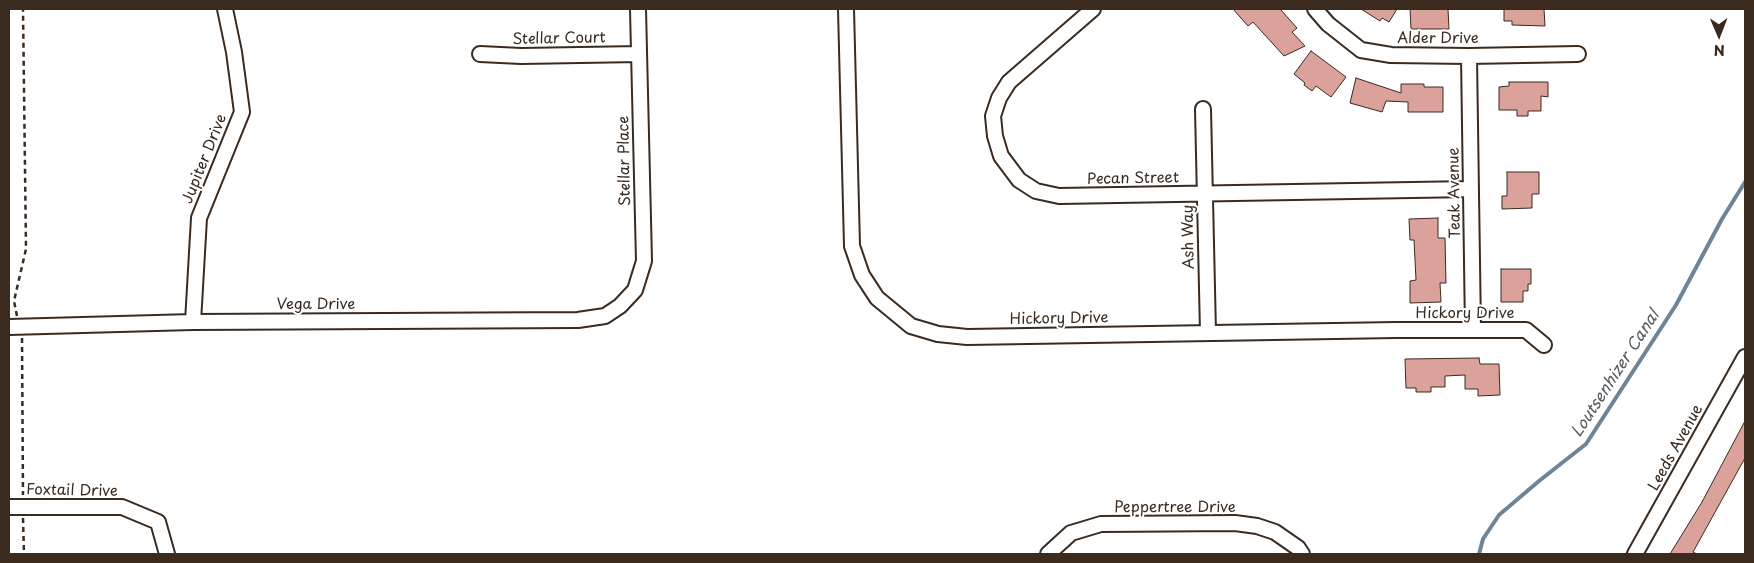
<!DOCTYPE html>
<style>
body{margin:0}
#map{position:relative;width:1754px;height:563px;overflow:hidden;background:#fff;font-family:"Playpen Sans",sans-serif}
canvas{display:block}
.frame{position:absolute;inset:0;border:10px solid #3b2a1e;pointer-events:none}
.north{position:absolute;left:1694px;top:10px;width:50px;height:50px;-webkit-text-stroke:4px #fff;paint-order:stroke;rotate:179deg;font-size:14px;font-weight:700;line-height:20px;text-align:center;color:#3b2a1e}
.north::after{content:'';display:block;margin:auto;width:18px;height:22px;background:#3b2a1e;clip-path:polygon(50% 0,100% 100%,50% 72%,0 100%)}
</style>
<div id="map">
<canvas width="1754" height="563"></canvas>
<div class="frame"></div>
<div class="north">N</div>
</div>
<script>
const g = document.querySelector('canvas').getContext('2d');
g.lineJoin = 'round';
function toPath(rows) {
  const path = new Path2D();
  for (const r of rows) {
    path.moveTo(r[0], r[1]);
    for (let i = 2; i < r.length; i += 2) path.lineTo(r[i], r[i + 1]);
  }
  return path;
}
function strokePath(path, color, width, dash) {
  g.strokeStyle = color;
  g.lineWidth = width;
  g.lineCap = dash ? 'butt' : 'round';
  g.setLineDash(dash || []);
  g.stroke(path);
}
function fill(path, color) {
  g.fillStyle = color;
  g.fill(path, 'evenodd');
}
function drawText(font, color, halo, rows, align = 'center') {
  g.font = font + ' "Playpen Sans",sans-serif';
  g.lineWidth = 4;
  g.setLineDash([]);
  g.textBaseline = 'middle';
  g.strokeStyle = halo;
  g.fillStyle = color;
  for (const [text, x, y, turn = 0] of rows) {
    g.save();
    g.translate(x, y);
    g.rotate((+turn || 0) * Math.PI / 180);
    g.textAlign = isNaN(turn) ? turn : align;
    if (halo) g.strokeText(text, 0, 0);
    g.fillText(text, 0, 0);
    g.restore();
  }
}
strokePath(toPath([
 [1479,554,1483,539,1499,515,1539,481,1586,444,1676,305,1722,219,1745,182]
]), '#6d8599', 4);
const building = toPath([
 [1233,9,1280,9,1297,28,1292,32,1305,46,1284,56,1253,22,1248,26,1233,9],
 [1361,9,1397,9,1389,22,1382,18,1380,21,1361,9],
 [1410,9,1448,9,1449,29,1411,29,1410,9],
 [1504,9,1544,9,1545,26,1512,25,1512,21,1504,21,1504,9],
 [1311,51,1346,77,1331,97,1316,86,1312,91,1304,85,1305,83,1294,74,1311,51],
 [1356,78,1401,93,1401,84,1424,84,1424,87,1443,87,1443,112,1408,112,1408,102,1386,101,1382,112,1350,103,1356,78],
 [1509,82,1548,82,1548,97,1541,96,1541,111,1528,111,1528,116,1517,116,1517,110,1499,110,1499,87,1509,86,1509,82],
 [1507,172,1539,172,1539,194,1532,194,1532,208,1502,209,1502,196,1507,196,1507,172],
 [1438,218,1438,238,1445,238,1446,283,1440,283,1441,302,1410,303,1410,281,1416,280,1414,240,1410,240,1409,219,1438,218],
 [1501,269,1531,269,1531,284,1528,284,1528,291,1523,291,1523,302,1501,302,1501,269],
 [1479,358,1480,364,1499,364,1500,395,1478,396,1478,389,1465,389,1465,375,1445,376,1445,387,1431,387,1431,392,1416,392,1416,388,1406,388,1405,359,1479,358],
 [1745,421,1745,458,1693,552,1697,554,1670,554,1702,502,1745,421]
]);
fill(building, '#dba19b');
strokePath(building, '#3b2a1e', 1);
const street = toPath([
 [846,9,852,246,862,275,877,298,911,326,938,334,967,337,1396,330,1526,330,1544,345],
 [1093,9,1009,82,999,98,993,116,995,136,1001,156,1019,180,1036,191,1059,196,1471,189],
 [1315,9,1328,24,1361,50,1391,55,1469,56,1578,54],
 [480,54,521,56,639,54],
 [1469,56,1473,330],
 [1203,109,1208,333],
 [193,322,199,218,242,112,234,52,225,9],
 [9,327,193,322,578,320,605,316,620,306,635,290,644,261,638,9],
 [9,507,122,507,158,522,167,554],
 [1048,554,1071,533,1101,524,1235,523,1257,526,1275,532,1298,548,1302,554],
 [1635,554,1745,357]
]);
strokePath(street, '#3b2a1e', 18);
strokePath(toPath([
 [17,316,14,301,26,249,23,9],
 [22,338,23,495],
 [23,518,24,554]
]), '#3b2a1e', 2.5, [5, 4]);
strokePath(street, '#fff', 14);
drawText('15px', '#3b2a1e', '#fff', [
 ["Stellar Court",559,39,-1],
 ["Alder Drive",1438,39],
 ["Jupiter Drive",205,159,-68],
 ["Stellar Place",625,161,-91],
 ["Pecan Street",1133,179,-1],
 ["Teak Avenue",1455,193,-91],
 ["Ash Way",1189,237,-91],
 ["Vega Drive",316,305],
 ["Hickory Drive",1465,314],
 ["Hickory Drive",1059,319,-1],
 ["Leeds Avenue",1676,448,-61],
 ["Foxtail Drive",72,491,1],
 ["Peppertree Drive",1175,508]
]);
drawText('italic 16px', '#54585c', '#fff', [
 ["Loutsenhizer Canal",1616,374,-57]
]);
</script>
